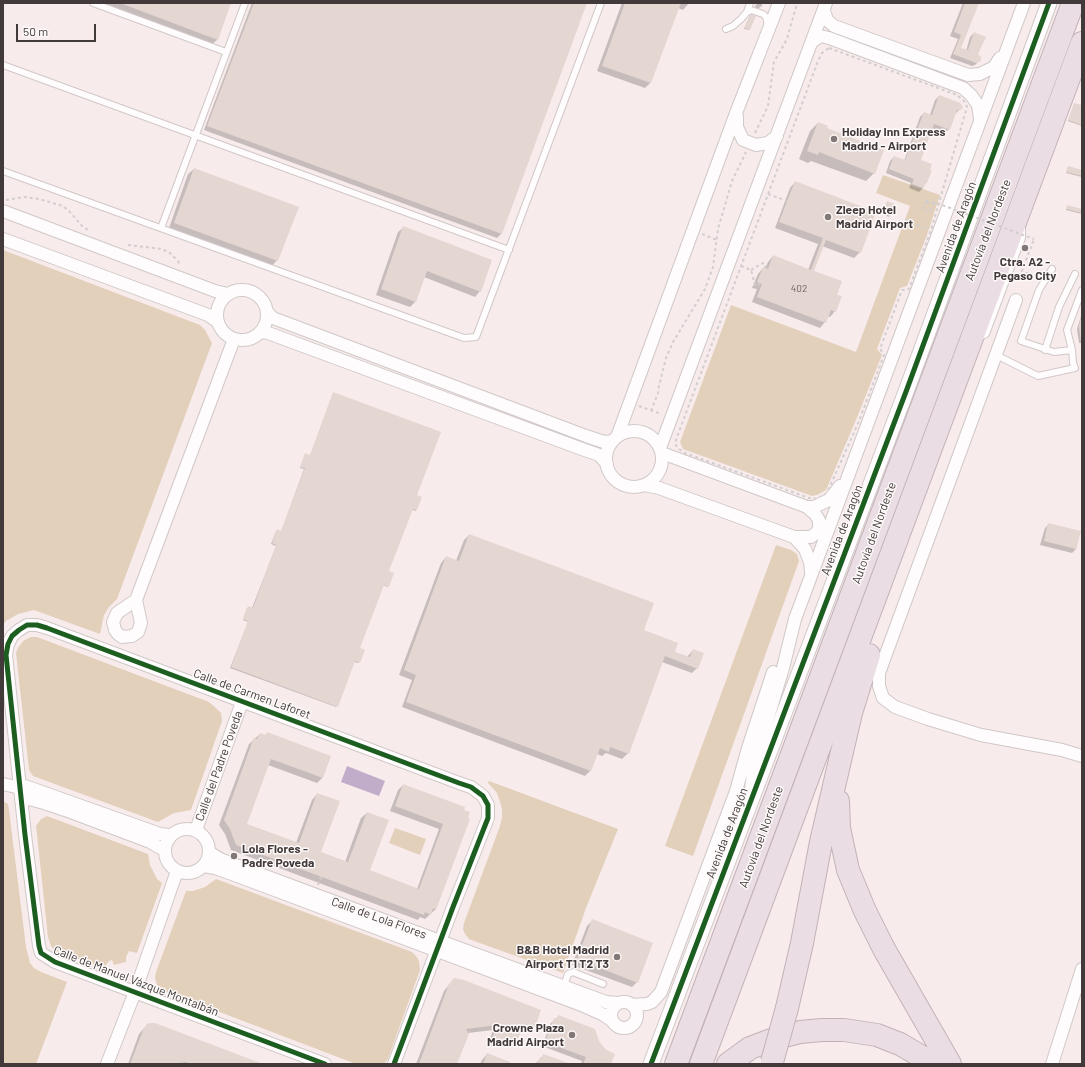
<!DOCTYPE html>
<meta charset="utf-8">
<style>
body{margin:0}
#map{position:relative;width:1085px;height:1067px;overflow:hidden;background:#f8ebec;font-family:Barlow,sans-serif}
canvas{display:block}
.frame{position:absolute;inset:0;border:4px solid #423a3a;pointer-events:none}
.scale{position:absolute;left:16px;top:24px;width:80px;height:18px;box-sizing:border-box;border:2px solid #423a3a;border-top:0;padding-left:5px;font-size:12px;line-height:14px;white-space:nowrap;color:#423a3a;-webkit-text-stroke:3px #fdf9f9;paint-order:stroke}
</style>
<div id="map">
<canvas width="1085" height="1067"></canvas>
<div class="frame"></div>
<div class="scale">50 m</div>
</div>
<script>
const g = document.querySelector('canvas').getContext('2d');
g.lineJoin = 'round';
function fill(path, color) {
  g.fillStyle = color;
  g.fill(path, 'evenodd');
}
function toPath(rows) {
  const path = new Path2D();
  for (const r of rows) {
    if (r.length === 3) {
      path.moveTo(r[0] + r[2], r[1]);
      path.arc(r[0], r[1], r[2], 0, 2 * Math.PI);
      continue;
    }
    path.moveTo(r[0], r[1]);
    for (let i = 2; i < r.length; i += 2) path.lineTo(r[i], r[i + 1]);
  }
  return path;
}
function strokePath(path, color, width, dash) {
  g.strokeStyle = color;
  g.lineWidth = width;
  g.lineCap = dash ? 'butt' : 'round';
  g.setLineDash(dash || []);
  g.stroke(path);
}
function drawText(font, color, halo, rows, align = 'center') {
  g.font = font + ' Barlow,sans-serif';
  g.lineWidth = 3;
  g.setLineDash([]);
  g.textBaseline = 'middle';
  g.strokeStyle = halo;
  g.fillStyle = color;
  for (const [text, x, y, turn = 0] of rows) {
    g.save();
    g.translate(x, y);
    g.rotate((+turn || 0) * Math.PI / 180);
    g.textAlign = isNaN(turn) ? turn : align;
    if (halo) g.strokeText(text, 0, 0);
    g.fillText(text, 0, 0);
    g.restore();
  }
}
fill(toPath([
 [883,175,940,195,927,235,907,286,900,288,877,349,882,355,856,420,826,490,817,495,812,496,683,449,680,442,731,305,856,352,910,206,876,193],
 [3,250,200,325,205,330,212,343,117,599,109,607,104,615,100,634,34,610,18,614,6,621,3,625],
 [776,545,791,550,797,554,799,561,693,856,665,846],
 [31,637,37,637,209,702,217,709,221,713,222,721,191,810,174,813,158,822,33,776,29,770,16,653,18,648,23,641],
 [489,781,618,829,586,908,563,973,474,941,469,939,465,934,463,929,464,923,500,826,502,817,502,809,500,802,497,793,488,783],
 [3,801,8,804,9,810,26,947,30,963,34,968,41,972,67,982,36,1064,3,1064],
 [47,816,148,854,150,865,157,879,162,883,137,953,129,951,126,957,126,962,114,965,112,960,109,961,104,968,55,951,51,946,48,937,36,826,41,819],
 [395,828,426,839,420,855,389,843],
 [216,879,412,952,416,956,419,961,420,970,388,1059,384,1064,356,1064,162,990,157,985,155,978,156,972,186,891,193,891,205,887]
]), '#e2d0bb');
fill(toPath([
 [347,766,385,781,379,796,341,782]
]), '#c1acca');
fill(toPath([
 [100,3,230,3,217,40,211,45],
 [252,3,586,3,501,234,497,238,204,130],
 [622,3,689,3,683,10,678,8,650,83,645,88,597,71],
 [757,3,762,3,762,6,757,9,755,7],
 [963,3,978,3,959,48,966,51,970,37,974,33,979,61,975,65,972,66,950,58,958,39,950,36],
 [750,15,750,29,749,30,744,29],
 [939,96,960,109,955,114,949,129,945,133,932,128,920,160,929,170,923,188,919,192,909,188,911,183,886,173,890,161,894,157,904,161,920,117,924,113,930,115,935,100],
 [1082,104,1082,126,1068,121,1074,105,1081,106],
 [818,123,874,173,866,181,811,161,808,163,799,159,810,131],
 [1068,167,1082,171,1082,177,1066,173],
 [194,169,277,260,272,266,169,228,188,174],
 [795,182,860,252,854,258,822,246,813,271,836,295,835,311,830,317,827,316,825,322,820,328,752,302,757,289,752,288,758,274,763,268,765,269,768,262,773,256,808,270,818,244,775,228,790,188],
 [887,203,894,205,889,217,883,214],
 [1067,207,1082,210,1082,214,1066,210],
 [404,227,480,291,475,297,424,277,415,302,410,307,376,295,398,232],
 [1082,313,1082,343,1079,343,1077,329],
 [333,394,416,496,421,498,416,510,415,511,411,509,388,572,388,586,387,587,383,585,359,648,359,662,358,663,354,662,336,707,230,668,248,622,243,620,247,608,252,608,276,546,271,544,276,531,277,531,281,532,304,469,300,468,305,455,310,456],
 [1049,524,1080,532,1076,549,1072,553,1040,545,1045,528],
 [469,535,643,631,673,652,687,657,693,650,697,668,692,673,662,662,628,753,622,759,606,753,602,756,597,754,591,770,585,776,402,707,412,680,399,675,441,563,446,557,456,561,464,540],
 [267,733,330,757,322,778,317,783,268,765,246,824,296,843,312,800,317,794,320,852,345,862,361,818,367,813,369,871,417,889,439,829,390,811,398,790,403,785,462,810,436,909,425,919,420,917,418,920,231,850,225,834,219,825,249,744,260,734,265,736],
 [592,921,637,982,632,987,572,965,587,926],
 [453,980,534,1026,529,1032,519,1033,517,1038,512,1044,487,1047,493,1030,468,1033,456,1064,416,1064,444,991],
 [559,1016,598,1041,605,1049,610,1064,581,1064,582,1061,542,1046,551,1023],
 [147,1025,260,1064,128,1064,139,1034],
 [487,1054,509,1064,480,1064,482,1060],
 [544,1055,568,1064,535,1064]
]), '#0003');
fill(toPath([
 [120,3,231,3,218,40],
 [254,3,587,3,502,234,207,126],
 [625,3,681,3,651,83,602,66],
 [965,3,979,3,961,48,968,50,974,32,986,37,978,54,981,57,981,61,976,63,953,54,961,35,954,32],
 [750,14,756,16,750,30,745,28],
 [939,95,960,103,963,107,961,110,957,110,950,130,934,124,921,160,932,164,930,170,932,170,927,183,926,183,923,188,912,184,914,179,889,169,894,156,905,160,924,112,932,115],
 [1074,103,1082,105,1082,125,1068,120],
 [818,122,828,126,827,128,884,150,875,174,819,152,818,155,807,151],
 [1068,166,1082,170,1082,176,1066,172],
 [194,168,299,207,278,261,174,223],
 [795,181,876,212,861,253,826,240,814,271,842,281,837,295,842,296,836,312,831,310,826,323,757,297,762,284,757,282,763,267,768,269,773,255,811,270,823,238,779,222],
 [887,201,895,204,891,216,883,213],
 [1067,205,1082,209,1082,213,1066,209],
 [403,226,492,260,481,292,427,271,416,302,381,289],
 [1081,316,1082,343,1081,343,1079,326],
 [333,392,441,432,417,495,422,497,417,510,413,509,389,571,394,573,389,587,384,585,360,648,365,650,360,663,355,661,338,707,231,667,248,621,243,619,248,606,253,608,276,545,272,543,277,529,281,531,305,468,300,467,305,453,310,455],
 [1048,523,1081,531,1076,549,1044,541],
 [469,534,654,603,644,630,678,643,675,652,690,657,693,649,704,653,698,669,665,656,629,754,610,747,609,752,600,748,591,771,406,702,416,675,404,670,446,556,459,561],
 [267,732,331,756,323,778,271,759,247,824,299,843,317,793,340,801,321,852,348,862,367,812,389,820,370,870,419,889,443,824,395,806,403,784,465,807,464,810,470,812,468,818,470,819,436,910,433,908,431,915,425,912,424,915,236,845,230,829,224,820,254,737,257,739,260,733,266,735],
 [592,919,653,943,638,983,577,959],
 [454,978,464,980,541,1010,535,1027,522,1028,518,1039,491,1042,497,1025,466,1029,469,1034,457,1064,419,1064,449,984],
 [558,1015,595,1029,599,1041,605,1049,615,1054,611,1064,583,1064,586,1057,545,1042,554,1018,557,1019],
 [151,1023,155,1023,263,1064,190,1064,186,1062,172,1064,130,1064,144,1028,147,1024],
 [487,1053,510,1062,510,1064,483,1064],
 [543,1054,571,1064,537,1064,540,1057,542,1058]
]), '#e4d6d1');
const service = toPath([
 [93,3,226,52],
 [747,12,751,10,763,14,766,17,768,25],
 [726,29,733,26,741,19,747,12,750,3],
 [3,65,509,250],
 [3,171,464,338,476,337,601,3],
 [161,228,245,3],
 [1052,269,1039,290,1021,341,1054,352,1072,350],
 [978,338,986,334,1022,238,1022,229],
 [1045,350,1059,307,1075,274],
 [996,355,1038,376,1075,368,1073,363,1072,350,1067,330,1082,290],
 [564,986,568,974,573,972,603,984]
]);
const minor = toPath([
 [824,11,827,20,834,26,968,75,980,74,994,67,1000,58],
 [812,42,820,36,829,38,963,88,971,95,978,105,980,119],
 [737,116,737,127,743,140,756,145,768,143,777,136],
 [3,211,215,291,228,294],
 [3,239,208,315,218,322],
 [242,315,25],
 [1016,300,879,673,879,686,883,698,895,707,928,719,981,735,1062,750,1082,756],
 [267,312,273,318,586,436,604,442,613,441],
 [260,332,268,333,582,449,599,455,607,464],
 [634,459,28],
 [617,437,736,113,779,3],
 [660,448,826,3],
 [644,485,659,488,794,537,811,537,816,533,819,529,819,520,815,514,807,507,662,453],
 [807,507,814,507,829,500,840,486],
 [794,537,805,549,810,562,811,572],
 [136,600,117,613,113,622,115,630,118,634,122,637,132,636,138,632,141,623,136,600,234,339],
 [3,784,16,787,25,786,160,834,170,835],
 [751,789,754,764,783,668,795,619,1024,3],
 [21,800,29,799,44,803,65,810,150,842,164,850],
 [187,851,22],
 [196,830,242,702],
 [209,852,220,859,440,941,606,1002,618,1003],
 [203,866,215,868,232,874,584,1006,602,1014,611,1020],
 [624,1015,13],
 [632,1005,647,1004,652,1002,661,992,736,791,748,748,773,672],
 [107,1064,135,992,177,871],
 [325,1064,55,962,41,953,39,946,25,835,6,655,8,644,12,636,19,630,27,625,37,625,47,628,459,783,471,787,483,796,488,805,488,818,453,907,394,1064],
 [1052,1064,1082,969]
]);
const tertiary = toPath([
 [651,1064,907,389,1049,3]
]);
const motorway = toPath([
 [838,801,839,828,848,870,865,911,884,949,950,1064],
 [787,1008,802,943,821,842,851,713,869,655],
 [676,1064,1073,3],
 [701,1064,1082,43],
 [728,1064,750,1048,774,1039,800,1032,822,1030,844,1030,877,1035,900,1044,929,1061,932,1064]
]);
strokePath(service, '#d1c8c8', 8);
strokePath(minor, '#d1c8c8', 14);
strokePath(tertiary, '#d1c8c8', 17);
strokePath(motorway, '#c2b2b8', 24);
strokePath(toPath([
 [829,48,949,92,957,95,965,102,967,107,931,230,909,289,902,290,880,349,884,355,859,421,827,493,817,499,809,498,685,453,679,449,675,444,677,437,818,61,822,53,829,48],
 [755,133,768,106,774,62,787,39,797,3],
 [768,194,787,201],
 [6,200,24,197,39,199,63,206,71,213,82,226,88,230],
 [926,201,938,205],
 [905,220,928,229],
 [702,234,717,240],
 [128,245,162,249,170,253,178,261,180,265],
 [741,266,751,270,755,285,758,286,759,283],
 [751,270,763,263,766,265,765,268],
 [1028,274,1022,271,1034,239],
 [639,406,661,414],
 [651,411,658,393,659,386,666,358,673,342,705,289,713,267,718,229,732,181,746,152],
 [318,885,321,877]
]), '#d2cecf', 2, [3, 3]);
strokePath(service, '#fefcfc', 6);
strokePath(minor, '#fefcfc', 12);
strokePath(tertiary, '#fefcfc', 15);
strokePath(motorway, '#eadee4', 22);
const motorwayBridge = toPath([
 [772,1062,787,1008]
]);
strokePath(motorwayBridge, '#c2b2b8', 24, []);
strokePath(toPath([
 [926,201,923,209,930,212,934,202,1034,239]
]), '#d2cecf', 2, [3, 3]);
strokePath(motorwayBridge, '#eadee4', 22);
strokePath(toPath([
 [325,1064,55,962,41,953,39,946,25,835,6,655,8,644,12,636,19,630,27,625,37,625,47,628,459,783,471,787,483,796,488,805,488,818,453,907,394,1064],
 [651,1064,907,389,1049,3]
]), '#1b5e20', 5);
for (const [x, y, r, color] of [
 [834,139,4,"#827878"],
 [828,217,4,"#827878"],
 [1025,248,4,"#827878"],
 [234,856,4,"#827878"],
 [617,957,4,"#827878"],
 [572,1035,4,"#827878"]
]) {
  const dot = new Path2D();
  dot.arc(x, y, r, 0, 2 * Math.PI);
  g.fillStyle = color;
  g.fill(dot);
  strokePath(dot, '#fdf9f9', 1.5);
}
drawText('10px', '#6c6261', null, [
 ["402",799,289]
]);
drawText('bold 12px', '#423a3a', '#fdf9f9', [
 ["Holiday Inn Express",842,132],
 ["Madrid - Airport",842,146],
 ["Zleep Hotel",836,210],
 ["Madrid Airport",836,224],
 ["Ctra. A2 -",1025,262,"center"],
 ["Pegaso City",1025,276,"center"],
 ["Lola Flores -",242,849],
 ["Padre Poveda",242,863],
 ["B&B Hotel Madrid",609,950,"right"],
 ["Airport T1 T2 T3",609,964,"right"],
 ["Crowne Plaza",564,1028,"right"],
 ["Madrid Airport",564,1042,"right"]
], 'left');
drawText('12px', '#423a3a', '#fdf9f9', [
 ["Avenida de Aragón",956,227,-70],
 ["Autovía del Nordeste",988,230,-69],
 ["Avenida de Aragón",842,530,-69],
 ["Autovía del Nordeste",874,533,-70],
 ["Calle de Carmen Laforet",252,694,20],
 ["Calle del Padre Poveda",219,766,-70],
 ["Avenida de Aragón",727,833,-69],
 ["Autovía del Nordeste",761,837,-70],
 ["Calle de Lola Flores",379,918,20],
 ["Calle de Manuel Vázque Montalbán",136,981,21]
]);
</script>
